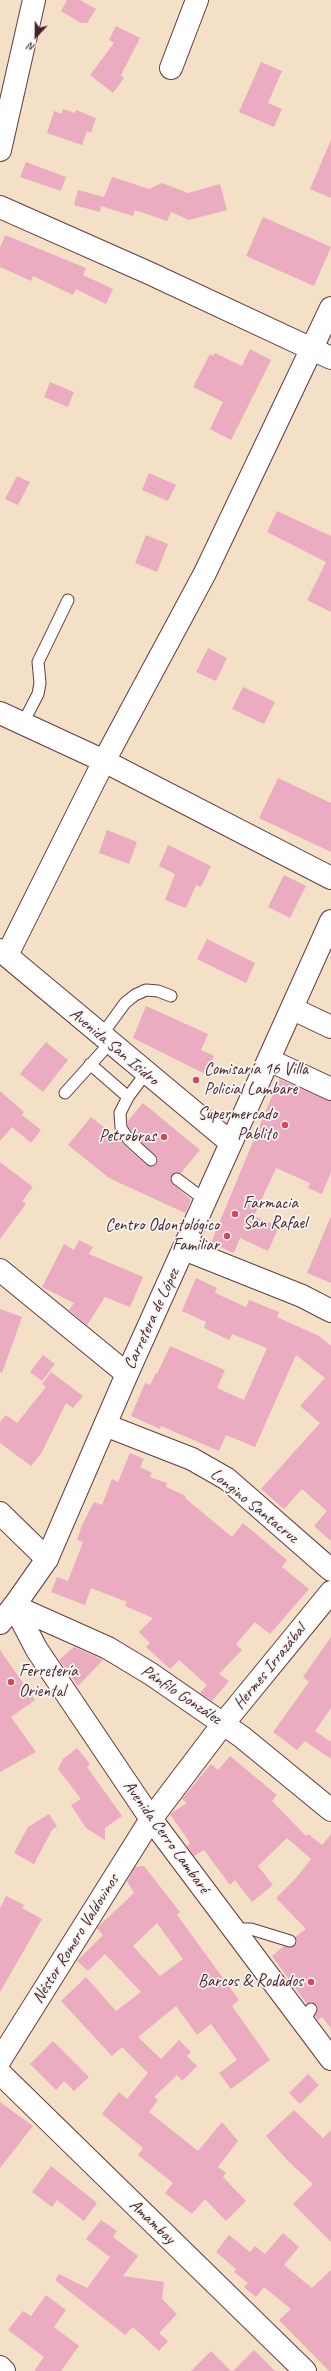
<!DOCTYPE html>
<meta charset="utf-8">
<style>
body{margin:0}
#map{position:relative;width:331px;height:2371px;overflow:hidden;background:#f3e0c6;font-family:Caveat,sans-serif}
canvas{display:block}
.north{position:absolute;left:16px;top:16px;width:40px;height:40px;-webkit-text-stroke:3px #f6f6f2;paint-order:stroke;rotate:202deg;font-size:11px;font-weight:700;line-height:16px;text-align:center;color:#4a1f2b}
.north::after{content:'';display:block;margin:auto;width:14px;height:18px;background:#4a1f2b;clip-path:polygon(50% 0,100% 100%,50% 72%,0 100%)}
</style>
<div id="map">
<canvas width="331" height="2371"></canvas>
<div class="north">N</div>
</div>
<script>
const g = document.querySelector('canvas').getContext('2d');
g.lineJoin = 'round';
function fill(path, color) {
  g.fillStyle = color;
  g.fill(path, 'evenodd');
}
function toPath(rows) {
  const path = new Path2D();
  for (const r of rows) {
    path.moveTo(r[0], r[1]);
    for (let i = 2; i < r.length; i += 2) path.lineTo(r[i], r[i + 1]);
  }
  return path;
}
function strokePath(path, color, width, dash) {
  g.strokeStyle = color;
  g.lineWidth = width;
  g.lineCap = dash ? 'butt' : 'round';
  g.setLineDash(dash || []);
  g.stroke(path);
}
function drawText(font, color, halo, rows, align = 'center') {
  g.font = font + ' Caveat,sans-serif';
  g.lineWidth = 3.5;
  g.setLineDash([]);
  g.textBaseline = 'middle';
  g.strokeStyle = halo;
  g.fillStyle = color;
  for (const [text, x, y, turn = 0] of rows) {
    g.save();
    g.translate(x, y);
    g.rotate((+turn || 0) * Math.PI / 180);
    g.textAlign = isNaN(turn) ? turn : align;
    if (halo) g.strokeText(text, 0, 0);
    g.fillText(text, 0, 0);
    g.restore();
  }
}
fill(toPath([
 [67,0,80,0,96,9,87,23,81,23,61,11],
 [116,26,140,38,121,75,124,78,113,93,90,75,114,43,109,40],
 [261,62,282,71,268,103,282,109,274,127,239,112],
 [63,109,75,113,76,110,96,118,91,133,87,131,82,145,47,133,54,111,62,114],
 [331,140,331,198,310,189],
 [26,162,66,177,61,191,20,177],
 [112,177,149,189,162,183,188,193,220,184,227,210,189,220,171,212,167,221,135,210,133,216,101,206,100,212,74,205,78,190,104,197],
 [263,217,331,247,314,286,246,256],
 [5,235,86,268,83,275,113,289,106,304,76,289,73,295,33,276,31,281,0,267,0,248],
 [250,349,271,360,231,440,210,429,223,402,193,387,210,354,213,356,215,353,242,366],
 [50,382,74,392,68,407,44,397],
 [149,473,176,485,168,501,142,490],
 [17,476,30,482,18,505,5,499],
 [277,511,331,536,331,612,307,600,326,562,267,532],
 [146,535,168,544,157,572,135,563],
 [208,648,227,658,216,681,196,672],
 [243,687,275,702,264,724,232,709],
 [278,778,331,803,331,852,259,818],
 [107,830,137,842,129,864,99,853],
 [168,845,211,866,201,887,196,885,186,908,165,900,175,874,159,866],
 [284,875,306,886,290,918,268,907],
 [207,939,255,963,246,983,197,959],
 [146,1006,208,1034,201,1050,214,1056,205,1074,133,1038],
 [46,1042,68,1060,43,1092,20,1074],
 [279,1079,331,1101,331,1172,322,1194,308,1188,310,1183,276,1168,254,1216,279,1227,268,1251,240,1238,234,1253,211,1243],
 [0,1091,24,1112,22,1115,41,1130,31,1143,12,1127,0,1141],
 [143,1103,200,1150,181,1173,175,1172,170,1178,173,1184,191,1200,185,1213,109,1178,68,1145,91,1117,115,1136,117,1134,124,1145,146,1165,153,1166,158,1162,158,1158,134,1135,128,1126,128,1121],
 [0,1162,33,1187,22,1201,26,1204,0,1239],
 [331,1216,331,1283,307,1273],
 [79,1240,93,1247,89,1254,143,1277,130,1307,105,1297,87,1325,69,1310,74,1303,42,1287,64,1244,74,1250],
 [196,1278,217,1288,215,1293,246,1307,249,1300,279,1312,277,1317,319,1336,331,1346,331,1541,314,1526,327,1511,302,1489,284,1509,261,1489,320,1423,300,1406,325,1378,296,1355,255,1447,226,1435,219,1451,161,1426,160,1429,131,1416,145,1383,150,1385,156,1373,157,1374,170,1346,225,1370,217,1388,244,1400,267,1348,232,1334,229,1340,204,1328,206,1322,182,1311],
 [0,1309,22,1317,2,1373,0,1372],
 [43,1355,55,1364,42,1381,30,1372],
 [51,1372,83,1396,73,1408,66,1403,42,1452,31,1466,0,1443,0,1422,6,1415,17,1423,46,1387,42,1384],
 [130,1453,144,1459,140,1467,152,1473,150,1477,167,1483,166,1487,186,1496,185,1498,232,1537,243,1523,287,1560,282,1567,309,1589,270,1634,255,1622,236,1644,242,1650,219,1674,229,1681,212,1701,200,1693,207,1685,179,1660,170,1669,146,1647,150,1643,139,1632,153,1618,125,1606,127,1602,91,1588,85,1605,51,1592,57,1577,68,1581,83,1542,77,1540,82,1525,94,1502,102,1505,112,1479,118,1482],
 [331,1637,331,1708,315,1731,331,1742,331,1759,305,1741,297,1750,273,1732,309,1682,303,1677],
 [74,1647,103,1660,78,1686,59,1660],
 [0,1650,35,1700,11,1717,36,1752,0,1772],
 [77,1748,90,1764,87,1767,122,1816,105,1828,105,1840,86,1828,71,1805,81,1799,58,1769,63,1759],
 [230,1756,277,1795,272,1801,306,1836,308,1834,322,1845,331,1834,331,2028,322,2017,318,2020,315,2016,318,2009,317,2005,311,2002,307,2004,272,1956,284,1946,294,1946,297,1943,295,1937,306,1929,276,1898,296,1878,311,1859,287,1838,258,1866,273,1885,252,1902,235,1880,230,1885,204,1850,194,1856,187,1846,190,1843,170,1814,187,1803,182,1799,211,1764,218,1770],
 [49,1814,57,1826,52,1830,34,1864,14,1853,28,1827],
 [144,1866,180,1912,177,1915,239,2000,232,2006,270,2060,231,2089,219,2073,237,2060,211,2024,197,2035,176,2006,138,2037,161,2059,179,2040,191,2052,187,2056,197,2066,182,2081,177,2075,154,2097,158,2100,149,2112,198,2151,222,2122,238,2141,218,2167,226,2173,223,2177,246,2201,226,2221,205,2199,192,2214,165,2193,173,2183,138,2155,143,2148,102,2114,119,2092,127,2099,148,2073,122,2047,112,2056,61,2001,86,1977,116,2011,141,1992,105,1954,88,1971,77,1961,103,1935,97,1928,99,1926,134,1893,127,1881,135,1867],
 [157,1923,183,1959,160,1976,133,1946],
 [6,1896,24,1905,22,1908,42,1919,0,1992,0,1908],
 [53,2041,89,2077,74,2091,64,2081,56,2090,30,2064],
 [308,2074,319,2085,300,2104,289,2093],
 [0,2102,33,2126,0,2168],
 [294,2110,323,2138,331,2130,331,2242,293,2204,313,2184,287,2160,266,2136],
 [51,2166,97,2203,84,2221,57,2200,52,2207,32,2192],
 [101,2220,117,2231,113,2237,138,2256,123,2276,164,2282,162,2299,177,2314,159,2333,168,2341,159,2351,133,2327,125,2335,55,2280,59,2274,87,2288,110,2257,86,2239],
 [283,2233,299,2247,284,2265,312,2288,331,2270,331,2371,329,2371,279,2320,291,2309,264,2287,256,2297,244,2287,248,2283,234,2272,236,2269,216,2252,229,2235,250,2252,255,2246,265,2254],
 [46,2295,66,2310,54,2327,79,2346,61,2371,34,2371,44,2357,8,2330,23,2311,31,2316],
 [254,2350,275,2371,233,2371],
 [211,2351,231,2371,191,2371]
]), '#ebabc1');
const service = toPath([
 [23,723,38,694,40,683,38,662,68,600],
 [101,1036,125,1003,135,995,146,990,158,991,171,996],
 [90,1064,128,1097],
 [146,1073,128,1097,120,1113,121,1128,129,1140,151,1160],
 [65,1093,110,1043],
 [177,1179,205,1200],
 [233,1929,251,1929,290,1941],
 [303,2023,311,2009]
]);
const minor = toPath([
 [171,68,197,0],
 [0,150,34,0],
 [0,207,149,273,331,358],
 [0,713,104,761,331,878],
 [7,955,104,761,205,573,331,308],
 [269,1060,331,1089],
 [184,1249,302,1296,331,1311],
 [0,1270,127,1374],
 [105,1425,192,1459,227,1479,331,1570],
 [14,1606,108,1648,151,1674,242,1737,331,1810],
 [0,2060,151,1819],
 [0,2073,305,2371],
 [0,2367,4,2371]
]);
const tertiary = toPath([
 [293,1009,331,1027],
 [0,1513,47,1559],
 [0,1623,14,1606],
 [151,1819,223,1724,331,1592]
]);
const secondary = toPath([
 [331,921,127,1374,47,1559,14,1606,37,1650,151,1819,331,2059],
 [0,950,230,1142]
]);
strokePath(service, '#633c42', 13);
strokePath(minor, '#633c42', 24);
strokePath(tertiary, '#633c42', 24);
strokePath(secondary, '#633c42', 24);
strokePath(service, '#fff', 11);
strokePath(minor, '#fff', 22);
strokePath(tertiary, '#fff', 22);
strokePath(secondary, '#fff', 22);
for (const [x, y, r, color] of [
 [196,1080,4,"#d1495b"],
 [285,1125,4,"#d1495b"],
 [164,1137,4,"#d1495b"],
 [235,1214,4,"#d1495b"],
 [227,1236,4,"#d1495b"],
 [11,1682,4,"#d1495b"],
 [311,1982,4,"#d1495b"]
]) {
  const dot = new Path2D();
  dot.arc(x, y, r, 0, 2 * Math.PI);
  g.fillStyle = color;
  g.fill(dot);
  strokePath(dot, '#f6f6f2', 1.5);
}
drawText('17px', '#4a1f2b', '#f6f6f2', [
 ["Avenida San Isidro",114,1047,40],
 ["Carretera de López",152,1319,-65],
 ["Longino Santacruz",254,1506,39],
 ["Hermes Irrazábal",270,1667,-51],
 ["Pánfilo González",181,1695,34],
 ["Avenida Cerro Lambaré",166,1837,54],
 ["Néstor Romero Valdovinos",76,1939,-58],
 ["Amambay",152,2222,44]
]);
drawText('17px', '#4a1f2b', '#f6f6f2', [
 ["Comisaría 16 Villa",204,1070,"left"],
 ["Policial Lambare",204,1090,"left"],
 ["Supermercado",277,1115],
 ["Pablito",277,1135],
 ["Petrobras",156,1137],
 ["Farmacia",243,1204,"left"],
 ["San Rafael",243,1224,"left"],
 ["Centro Odontológico",219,1226],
 ["Familiar",219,1246],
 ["Ferretería",19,1672,"left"],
 ["Oriental",19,1692,"left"],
 ["Barcos & Rodados",303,1982]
], 'right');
</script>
